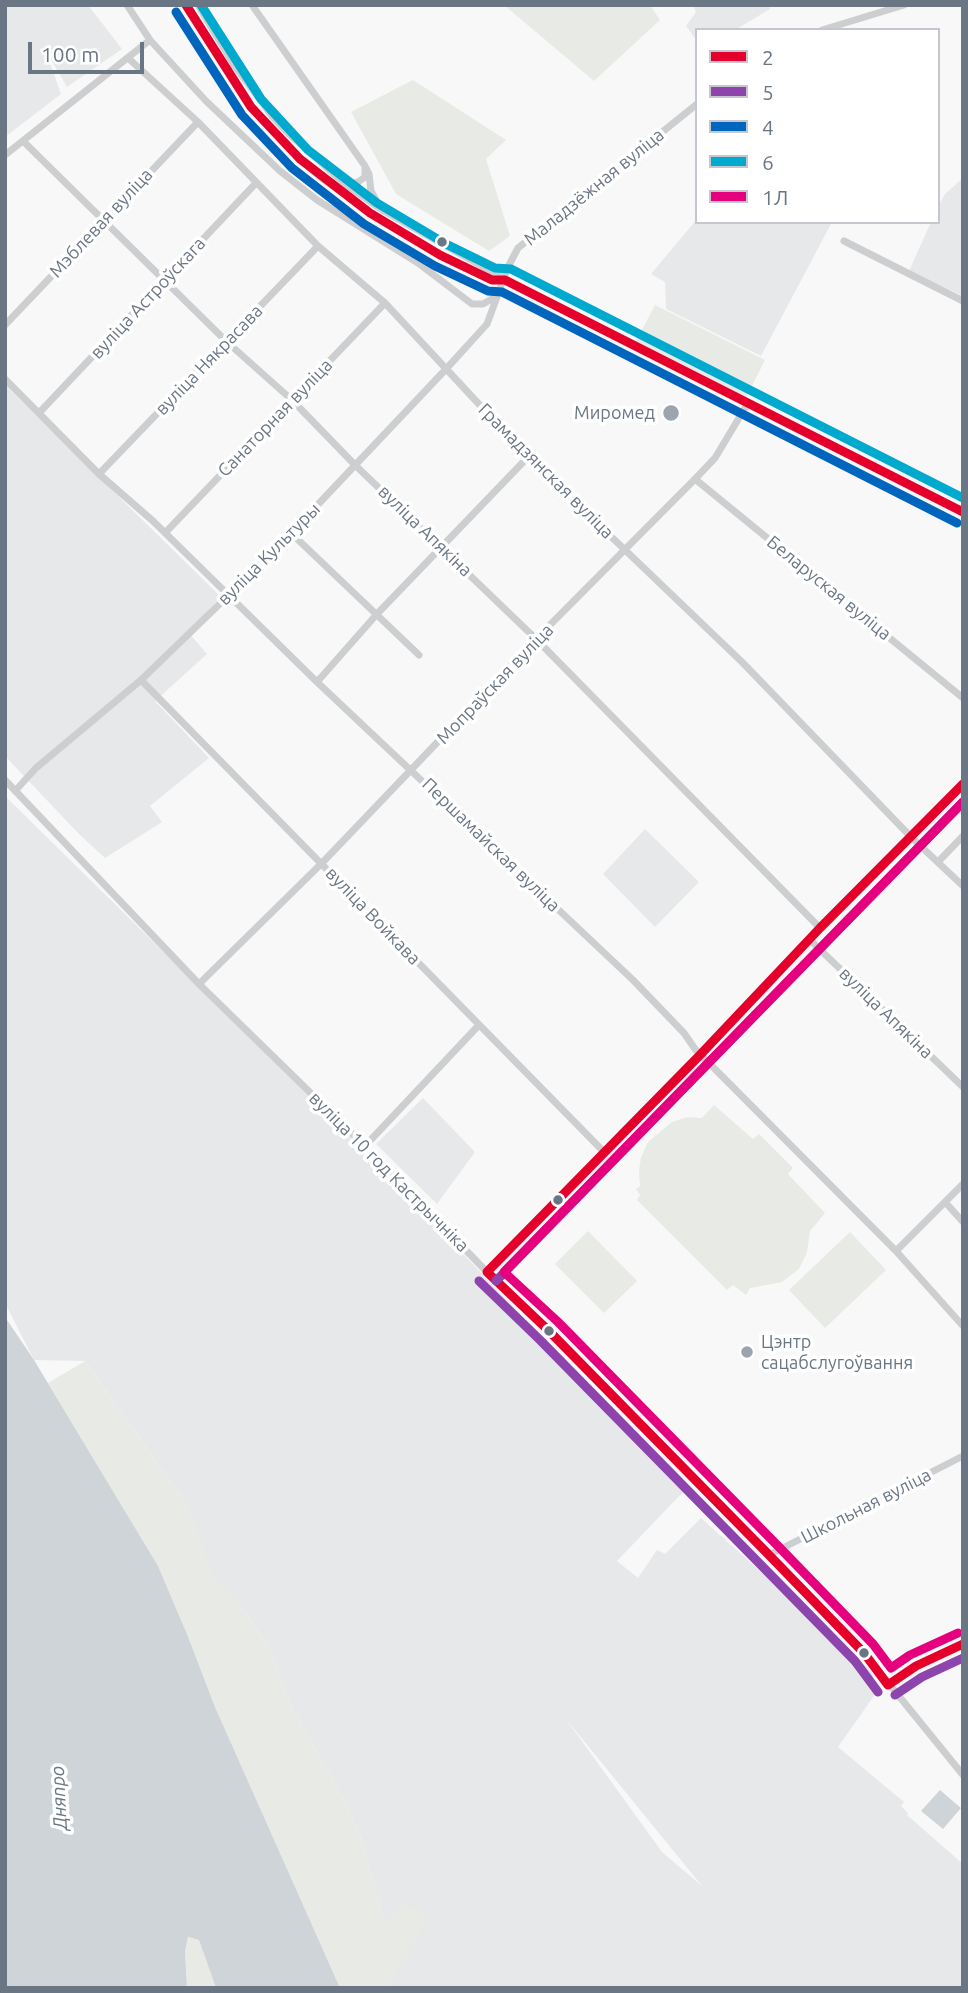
<!DOCTYPE html>
<meta charset="utf-8">
<style>
body{margin:0}
#map{position:relative;width:968px;height:1993px;overflow:hidden;background:#f8f8f8;font-family:Ubuntu,sans-serif}
canvas{display:block}
.frame{position:absolute;inset:0;border:7px solid #6b7685;pointer-events:none}
.legend{position:absolute;left:695px;top:28px;width:245px;height:196px;box-sizing:border-box;background:#fff;border:2px solid #c4c8ce;margin:0;padding:9px 12px;list-style:none;font-size:21px;color:#6b7685}
.legend li{display:flex;align-items:center;gap:14px;height:35px}
.legend b{width:35px;border:2px solid #c4c8ce}
.scale{position:absolute;left:28px;top:42px;width:116px;height:32px;box-sizing:border-box;border:4px solid #6b7685;border-top:0;padding-left:9px;font-size:21px;line-height:24px;white-space:nowrap;color:#6b7685;-webkit-text-stroke:5px #fff;paint-order:stroke}
</style>
<div id="map">
<canvas width="968" height="1993"></canvas>
<div class="frame"></div>
<ul class="legend">
<li><b style="height:9px;background:#e4002b"></b>2</li>
<li><b style="height:9px;background:#8e44ad"></b>5</li>
<li><b style="height:9px;background:#0065bd"></b>4</li>
<li><b style="height:9px;background:#00a9ce"></b>6</li>
<li><b style="height:9px;background:#e5007d"></b>1Л</li>
</ul>
<div class="scale">100 m</div>
</div>
<script>
const g = document.querySelector('canvas').getContext('2d');
g.lineJoin = 'round';
function fill(path, color) {
  g.fillStyle = color;
  g.fill(path, 'evenodd');
}
function toPath(rows) {
  const path = new Path2D();
  for (const r of rows) {
    path.moveTo(r[0], r[1]);
    for (let i = 2; i < r.length; i += 2) path.lineTo(r[i], r[i + 1]);
  }
  return path;
}
function strokePath(path, color, width, dash) {
  g.strokeStyle = color;
  g.lineWidth = width;
  g.lineCap = dash ? 'butt' : 'round';
  g.setLineDash(dash || []);
  g.stroke(path);
}
function drawText(font, color, halo, rows, align = 'center') {
  g.font = font + ' Ubuntu,sans-serif';
  g.lineWidth = 7;
  g.setLineDash([]);
  g.textBaseline = 'middle';
  g.strokeStyle = halo;
  g.fillStyle = color;
  for (const [text, x, y, turn = 0] of rows) {
    g.save();
    g.translate(x, y);
    g.rotate((+turn || 0) * Math.PI / 180);
    g.textAlign = isNaN(turn) ? turn : align;
    if (halo) g.strokeText(text, 0, 0);
    g.fillText(text, 0, 0);
    g.restore();
  }
}
fill(toPath([
 [88,5,122,49,67,87,45,49,61,94,5,137,5,6],
 [693,5,769,5,770,9,735,30,697,30,697,41,686,26,696,12],
 [963,178,963,296,909,271,931,222,938,222,938,207,945,194],
 [697,219,697,222,832,222,761,356,666,309,665,282,651,274],
 [5,385,221,597,188,632,207,654,155,701,209,758,150,806,162,822,105,858,79,834,5,756],
 [5,796,375,1160,685,1490,617,1561,638,1578,657,1550,665,1554,701,1518,872,1672,876,1693,838,1747,904,1802,901,1806,908,1813,907,1815,963,1864,963,1988,387,1986,390,1920,383,1919,362,1840,345,1802,290,1705,273,1656,253,1622,213,1577,185,1502,85,1361,34,1360,5,1303],
 [566,1719,702,1886,662,1852],
 [645,829,699,882,655,927,603,874],
 [423,1098,475,1152,437,1204,376,1144]
]), '#e7e8e9');
fill(toPath([
 [504,5,650,5,660,20,594,81],
 [413,80,506,140,486,159,510,236,489,251,396,194,351,112],
 [655,305,765,360,745,400,634,345],
 [714,1105,753,1139,759,1134,793,1168,788,1174,825,1213,810,1231,807,1252,799,1269,782,1282,750,1288,746,1295,733,1285,727,1290,637,1200,640,1195,636,1189,640,1186,639,1171,641,1157,648,1142,672,1122,688,1117,702,1118],
 [588,1231,637,1281,604,1313,555,1264],
 [850,1232,886,1270,825,1328,789,1290],
 [85,1361,185,1502,214,1577,253,1622,273,1656,290,1705,345,1802,362,1840,383,1919,391,1919,404,1903,418,1910,428,1920,388,1986,389,1988,340,1988,215,1707,187,1634,158,1566,48,1383],
 [188,1937,199,1940,216,1988,187,1988,185,1951]
]), '#e8eae6');
fill(toPath([
 [5,1317,34,1360,158,1566,187,1634,215,1707,340,1988,216,1988,199,1940,188,1937,185,1951,187,1988,5,1988],
 [940,1790,961,1808,943,1829,921,1811]
]), '#cfd4d8');
strokePath(toPath([
 [127,5,150,40,206,101,280,171,317,200,418,263,472,304,483,304,497,296],
 [186,5,251,107,300,159,320,177,370,213,440,255,492,280,505,280],
 [198,5,234,65,272,116,289,134,346,185,382,210,526,291,963,512],
 [252,5,365,166,369,174,371,191,380,207],
 [822,30,904,5],
 [128,58,198,122,318,246,385,303,528,457,742,662,911,837,963,886],
 [23,141,227,342,292,400,355,465,536,639,820,928],
 [5,155,150,40],
 [346,185,358,182,365,177,365,167],
 [844,241,963,301],
 [5,325,198,122],
 [5,379,99,474,153,521,317,682,633,980,684,1033,695,1049,896,1251,963,1326],
 [39,413,256,183],
 [99,474,318,246],
 [695,479,963,698],
 [165,533,385,303],
 [291,533,419,655],
 [141,680,604,1152],
 [317,682,377,614,528,457],
 [5,780,199,984,365,1146,487,1272,549,1331,864,1653,963,1775],
 [15,791,36,768,141,680,229,595,291,533,447,368,487,324,508,267,518,248,697,104],
 [938,862,963,836],
 [809,939,963,1087],
 [199,984,322,863,536,639,695,479,715,458,748,403],
 [365,1146,478,1026],
 [945,1202,963,1222],
 [896,1251,963,1184],
 [487,1272,700,1055,820,928,963,784],
 [769,1555,963,1456],
 [888,1685,916,1666,963,1644]
]), '#cdcecf', 7);
strokePath(toPath([
 [186,5,251,107,300,159,370,213,440,255,492,280,505,280,963,512],
 [487,1272,700,1055,820,928,963,784],
 [487,1272,549,1331,769,1555,864,1653,888,1685],
 [888,1685,916,1666,963,1644]
]), '#e4002b', 9);
strokePath(toPath([
 [479,1281,540,1340,760,1564,855,1661,878,1692],
 [496,1281,963,802],
 [895,1695,922,1677,963,1658]
]), '#8e44ad', 9);
strokePath(toPath([
 [176,12,242,115,292,168,364,224,435,266,488,291,502,292,957,523]
]), '#0065bd', 9);
strokePath(toPath([
 [201,5,261,99,308,150,377,203,446,244,495,268,511,269,963,498]
]), '#00a9ce', 9);
strokePath(toPath([
 [958,1633,910,1655,891,1668,873,1644,778,1546,558,1322,504,1272,963,802]
]), '#e5007d', 9);
for (const [x, y, r, color] of [
 [442,242,6,"#6b7685"],
 [671,413,9,"#9ca4ad"],
 [558,1200,6,"#6b7685"],
 [549,1331,6,"#6b7685"],
 [747,1352,7,"#9ca4ad"],
 [864,1653,6,"#6b7685"]
]) {
  const dot = new Path2D();
  dot.arc(x, y, r, 0, 2 * Math.PI);
  g.fillStyle = color;
  g.fill(dot);
  strokePath(dot, '#fff', 2.5);
}
drawText('18px', '#6b7685', '#fff', [
 ["Маладзёжная вуліца",594,187,-39],
 ["Мэблевая вуліца",101,223,-47],
 ["вуліца Астроўскага",148,298,-47],
 ["вуліца Някрасава",209,360,-46],
 ["Санаторная вуліца",275,418,-46],
 ["Грамадзянская вуліца",546,471,45],
 ["вуліца Апякіна",425,531,44],
 ["вуліца Культуры",269,554,-45],
 ["Беларуская вуліца",829,588,39],
 ["Мопраўская вуліца",495,684,-46],
 ["Першамайская вуліца",491,845,44],
 ["вуліца Войкава",373,916,46],
 ["вуліца Апякіна",886,1013,44],
 ["вуліца 10 год Кастрычніка",389,1172,45],
 ["Школьная вуліца",866,1506,-27]
]);
drawText('18px', '#6b7685', '#fff', [
 ["Миромед",655,413],
 ["Цэнтр",761,1342,"left"],
 ["сацабслугоўвання",761,1363,"left"]
], 'right');
drawText('italic 19px', '#677680', '#fff', [
 ["Дняпро",59,1798,-93]
]);
</script>
